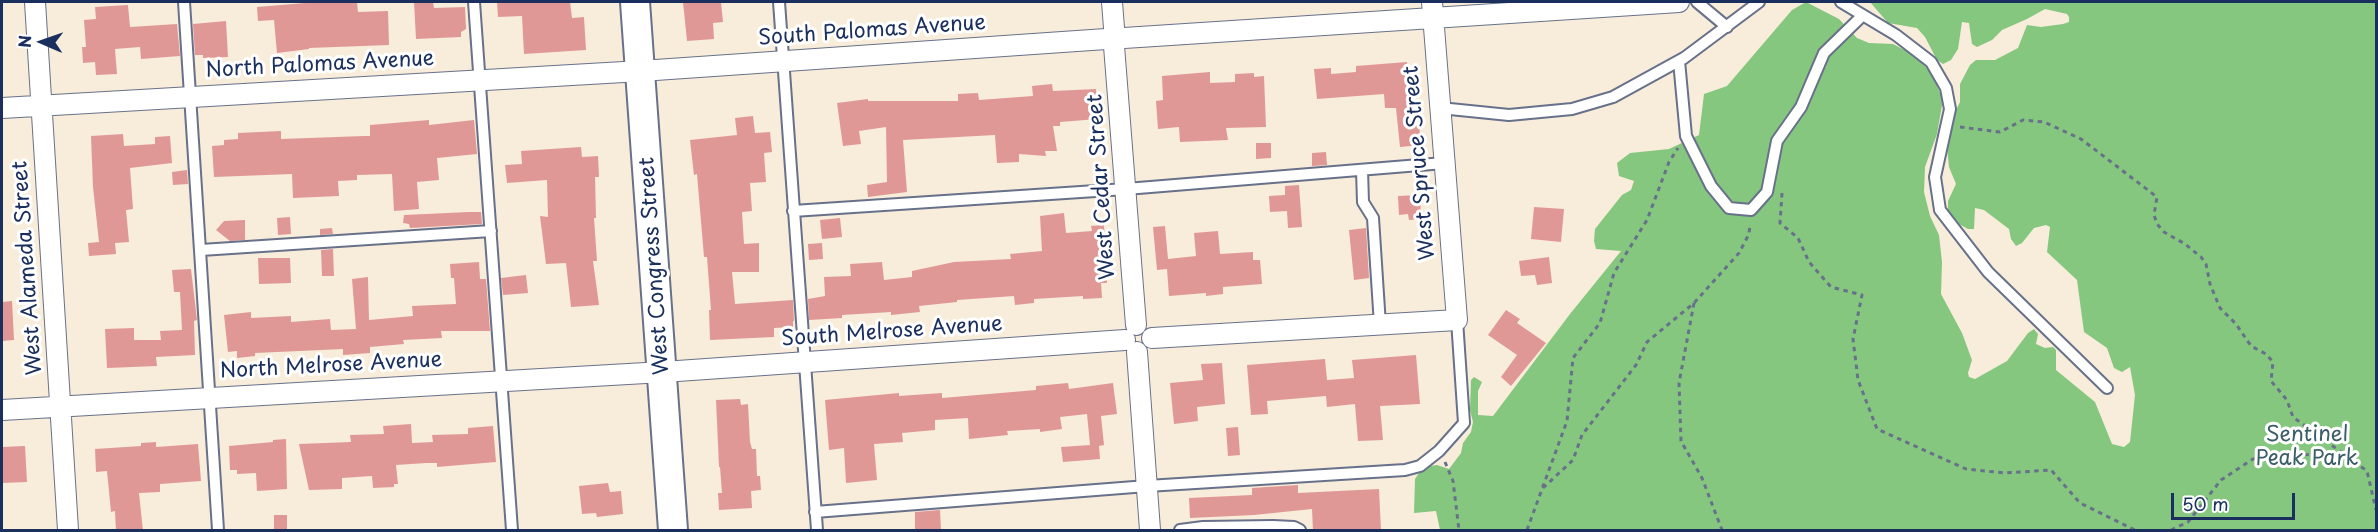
<!DOCTYPE html>
<style>
body{margin:0}
#map{position:relative;width:2378px;height:532px;overflow:hidden;background:#f8ecdb;font-family:"Playpen Sans",sans-serif}
canvas{display:block}
.frame{position:absolute;inset:0;border:3px solid #1b2f5e;pointer-events:none}
.north{position:absolute;left:12px;top:12px;width:60px;height:60px;-webkit-text-stroke:4px #fff;paint-order:stroke;rotate:272deg;font-size:16px;font-weight:700;line-height:24px;text-align:center;color:#1b2f5e}
.north::after{content:'';display:block;margin:auto;width:21px;height:27px;background:#1b2f5e;clip-path:polygon(50% 0,100% 100%,50% 72%,0 100%)}
.scale{position:absolute;left:2171px;top:493px;width:124px;height:27px;box-sizing:border-box;border:3px solid #1b2f5e;border-top:0;padding-left:8px;font-size:18px;line-height:21px;white-space:nowrap;color:#1b2f5e;-webkit-text-stroke:4px #fff;paint-order:stroke}
</style>
<div id="map">
<canvas width="2378" height="532"></canvas>
<div class="frame"></div>
<div class="north">N</div>
<div class="scale">50 m</div>
</div>
<script>
const g = document.querySelector('canvas').getContext('2d');
g.lineJoin = 'round';
function fill(path, color) {
  g.fillStyle = color;
  g.fill(path, 'evenodd');
}
function toPath(rows) {
  const path = new Path2D();
  for (const r of rows) {
    path.moveTo(r[0], r[1]);
    for (let i = 2; i < r.length; i += 2) path.lineTo(r[i], r[i + 1]);
  }
  return path;
}
function strokePath(path, color, width, dash) {
  g.strokeStyle = color;
  g.lineWidth = width;
  g.lineCap = dash ? 'butt' : 'round';
  g.setLineDash(dash || []);
  g.stroke(path);
}
function drawText(font, color, halo, rows, align = 'center') {
  g.font = font + ' "Playpen Sans",sans-serif';
  g.lineWidth = 6;
  g.setLineDash([]);
  g.textBaseline = 'middle';
  g.strokeStyle = halo;
  g.fillStyle = color;
  for (const [text, x, y, turn = 0] of rows) {
    g.save();
    g.translate(x, y);
    g.rotate((+turn || 0) * Math.PI / 180);
    g.textAlign = isNaN(turn) ? turn : align;
    if (halo) g.strokeText(text, 0, 0);
    g.fillText(text, 0, 0);
    g.restore();
  }
}
fill(toPath([
 [1806,2,1839,19,1857,38,1869,43,1893,44,1918,57,1933,76,1943,100,1937,134,1925,167,1924,192,1930,216,1939,235,1942,262,1941,294,1962,333,1972,360,1968,373,1969,377,1975,379,2007,361,2028,333,2034,329,2038,334,2036,344,2045,348,2053,347,2056,350,2056,370,2095,402,2112,444,2124,447,2130,442,2135,395,2130,367,2122,372,2114,368,2107,348,2084,332,2077,280,2047,252,2050,227,2046,225,2034,228,2022,243,2016,246,2011,239,2009,229,1984,210,1975,208,1974,229,1968,229,1957,223,1948,211,1948,201,1956,184,1949,167,1947,147,1954,114,1960,102,1960,84,1970,65,1976,60,1995,60,2018,48,2027,25,2041,27,2063,24,2069,22,2069,17,2067,14,2045,9,2027,19,2002,30,1992,40,1977,47,1972,44,1969,23,1962,22,1958,49,1951,60,1943,64,1937,60,1925,37,1917,28,1888,23,1870,2,2376,2,2376,530,1440,530,1436,511,1414,513,1415,479,1423,467,1437,465,1449,469,1461,453,1463,443,1471,432,1473,422,1470,410,1471,380,1474,377,1482,382,1478,391,1478,415,1493,416,1570,314,1621,251,1596,249,1594,241,1595,229,1622,195,1631,190,1634,181,1619,176,1617,163,1630,153,1669,149,1699,135,1704,94,1727,86,1792,10]
]), '#85c77f');
fill(toPath([
 [317,2,357,2,358,12,388,11,389,45,309,48,309,49,277,53,274,20,258,21,257,7],
 [414,2,433,2,434,8,465,7,466,29,461,32,461,37,416,39],
 [497,2,570,2,572,18,584,17,586,50,524,54,522,16,498,17],
 [683,2,721,2,723,22,713,23,714,39,687,41],
 [128,5,130,27,177,24,180,56,141,59,140,47,115,49,117,74,96,75,95,62,83,63,82,47,86,47,84,20,96,19,95,7],
 [226,21,228,57,203,58,203,55,195,55,193,24],
 [1407,62,1411,113,1418,112,1421,145,1400,147,1396,108,1385,108,1384,94,1317,99,1314,69,1331,68,1331,74,1356,72,1356,66],
 [1210,72,1210,83,1235,82,1235,74,1254,73,1254,77,1264,76,1266,127,1226,128,1228,140,1180,142,1179,127,1158,129,1156,101,1163,100,1162,76],
 [1052,84,1053,91,1096,89,1098,119,1060,122,1060,126,1053,126,1057,151,1045,151,1046,156,1019,154,1019,162,997,163,995,135,903,140,907,192,868,197,867,185,887,182,886,127,859,131,861,144,843,146,837,103,868,99,868,101,958,101,958,94,978,93,979,100,1033,96,1032,86],
 [753,116,755,133,770,132,772,152,764,153,766,182,750,183,752,211,742,212,744,244,759,243,759,272,732,272,735,304,793,300,794,321,793,321,793,327,774,328,774,337,710,340,709,310,711,310,707,257,704,257,697,174,694,175,690,140,737,135,735,118],
 [429,120,429,125,474,120,477,154,437,158,439,180,417,182,419,209,394,211,392,174,357,175,357,180,338,181,339,196,293,198,292,174,214,177,212,146,224,145,224,140,238,139,238,133,281,131,281,139,364,136,370,136,370,125],
 [123,134,124,146,155,144,155,137,170,136,172,163,130,168,133,209,126,210,129,242,115,243,116,254,89,256,88,243,99,242,93,187,91,136],
 [1256,143,1271,143,1271,158,1256,159],
 [581,147,582,157,598,156,599,177,595,177,596,218,594,218,597,261,593,261,599,305,571,307,566,263,546,264,540,216,548,217,547,180,507,183,505,165,522,164,521,151],
 [1326,152,1327,165,1312,166,1312,153],
 [187,170,188,184,173,185,172,172],
 [1299,185,1302,227,1288,228,1287,211,1270,212,1269,196,1285,195,1285,186],
 [1420,195,1421,219,1409,220,1408,214,1399,215,1398,196],
 [1534,207,1564,209,1561,242,1531,239],
 [469,212,481,212,482,224,410,228,409,224,403,223,404,215],
 [1064,213,1066,233,1092,231,1091,226,1104,225,1107,283,1101,283,1102,298,1083,299,1083,296,1034,299,1034,303,1015,305,1014,296,957,300,957,302,919,306,920,312,891,315,891,312,842,315,842,318,809,320,808,299,825,296,824,277,851,276,850,264,882,262,884,280,912,277,912,271,954,262,1011,259,1010,254,1042,251,1040,216],
 [290,217,291,234,278,235,277,218],
 [840,218,842,237,822,239,820,220],
 [245,220,245,240,230,241,216,230,224,221],
 [1165,226,1168,259,1196,256,1194,233,1218,231,1220,254,1253,252,1253,260,1260,260,1262,284,1223,287,1223,294,1206,296,1206,293,1169,296,1167,269,1157,270,1153,227],
 [332,228,333,234,320,235,320,229],
 [1366,228,1369,278,1354,280,1349,230],
 [822,243,823,259,809,260,808,244],
 [333,249,334,276,322,276,321,250],
 [1549,257,1552,283,1537,285,1535,275,1521,276,1519,261],
 [258,258,290,258,291,283,259,284],
 [479,262,480,279,486,279,490,331,441,331,442,338,403,340,404,344,370,347,370,353,343,355,343,349,255,353,255,356,237,358,237,351,228,352,224,315,251,312,251,318,291,316,291,322,330,319,331,330,356,329,352,279,368,277,369,320,413,316,412,306,456,304,454,278,451,278,450,264],
 [191,269,197,320,194,321,195,355,156,357,157,366,107,368,105,329,134,328,134,340,161,340,160,331,182,330,180,292,174,292,172,270],
 [526,275,528,293,503,295,501,278],
 [12,301,14,340,2,341,2,302],
 [1506,310,1520,319,1517,323,1546,343,1511,386,1501,377,1517,355,1488,335],
 [1416,355,1420,404,1380,406,1383,440,1358,441,1355,404,1327,407,1326,396,1267,401,1268,414,1251,415,1247,365,1325,359,1327,380,1354,378,1352,360],
 [1222,363,1225,404,1197,407,1198,421,1174,424,1170,383,1203,380,1201,364],
 [1068,383,1069,389,1113,383,1117,414,1101,416,1104,445,1099,446,1100,459,1063,462,1061,447,1090,445,1087,414,1060,417,1062,429,1040,432,1040,429,1007,431,1008,435,969,439,968,418,935,420,935,430,902,433,903,442,874,444,877,480,846,483,844,448,829,450,825,400,899,393,899,396,942,393,942,398,1036,390,1036,386],
 [740,399,741,405,748,404,750,442,752,449,756,449,757,476,760,476,761,490,751,491,752,508,719,510,718,493,722,493,720,467,719,467,716,400],
 [411,424,412,443,433,442,432,435,468,434,468,428,493,426,496,462,437,467,437,463,426,463,396,465,398,484,394,484,394,487,373,488,372,476,342,478,342,489,309,490,299,444,351,442,350,435,384,434,383,426],
 [1238,427,1240,455,1228,456,1226,428],
 [286,439,287,489,257,491,256,473,237,474,237,470,230,470,229,446,273,442,273,440],
 [156,442,156,447,198,444,201,481,160,484,160,492,139,493,143,531,116,531,115,511,111,512,107,471,96,472,95,449,141,446,141,443],
 [25,446,27,482,2,483,2,447],
 [608,483,610,492,621,491,623,514,597,517,596,513,582,514,579,486],
 [1298,485,1298,493,1379,489,1381,531,1313,531,1312,509,1254,515,1190,518,1189,498,1252,495,1252,488],
 [940,510,941,531,915,531,915,512],
 [274,515,287,515,287,531,274,531]
]), '#e09897');
const lane = toPath([
 [184,2,218,530],
 [474,2,512,530],
 [779,2,817,530],
 [1697,2,1727,27],
 [1841,2,1896,35,1931,62,1946,88,1950,109,1935,177,1940,210,1988,272,2107,388],
 [1679,61,1686,136,1711,186,1729,208,1751,210,1767,192,1777,141,1801,107,1824,53,1862,16],
 [1440,108,1509,115,1572,109,1613,97,1684,58,1759,2],
 [1362,170,1363,202,1373,218,1380,325],
 [793,211,1126,189,1444,163],
 [201,250,491,231],
 [815,512,1147,486,1405,470,1420,466,1439,451,1464,423,1457,320],
 [1180,530,1203,527,1273,526,1294,527,1300,530]
]);
const street = toPath([
 [35,2,68,530],
 [1112,2,1114,28],
 [1124,38,1679,2],
 [1114,46,1136,325],
 [2,108,641,71,1106,39],
 [1152,338,1457,320,1432,2],
 [1137,352,1150,530],
 [2,410,663,372,1125,340]
]);
const secondary = toPath([
 [635,2,673,530]
]);
strokePath(lane, '#68718a', 14);
strokePath(street, '#68718a', 22);
strokePath(secondary, '#68718a', 32);
strokePath(toPath([
 [1960,127,2000,132,2023,120,2044,122,2081,139,2157,197,2154,215,2157,224,2164,232,2185,244,2201,257,2206,264,2210,284,2220,308,2236,324,2251,346,2266,354,2273,362,2271,381,2287,400,2293,417,2367,471,2376,510],
 [1782,193,1780,223,1798,238,1809,262,1831,287,1862,295,1853,339,1858,380,1877,429,1966,469,2005,473,2051,470,2080,503,2135,530],
 [1694,303,1679,383,1681,441,1702,478,1722,530],
 [1445,462,1453,481,1459,530],
 [1543,488,1573,460,1582,435,1636,365,1647,342,1694,303,1739,253,1749,234,1750,224],
 [1527,530,1567,421,1573,358,1600,323,1614,273,1647,220,1669,162,1678,148],
 [2171,530,2188,522,2221,480,2253,459,2339,452]
]), '#68718a', 3, [4.5, 4.5]);
strokePath(lane, '#fff', 10);
strokePath(street, '#fff', 20);
strokePath(secondary, '#fff', 28);
drawText('21px', '#1b2f5e', '#fff', [
 ["South Palomas Avenue",872,31,-4],
 ["North Palomas Avenue",320,65,-3],
 ["West Spruce Street",1420,163,-95],
 ["West Cedar Street",1102,187,-94],
 ["West Congress Street",655,266,-94],
 ["West Alameda Street",28,268,-94],
 ["South Melrose Avenue",892,332,-4],
 ["North Melrose Avenue",331,366,-3]
]);
drawText('21px', '#3b5d68', '#fff', [
 ["Sentinel",2307,435],
 ["Peak Park",2307,459]
]);
</script>
